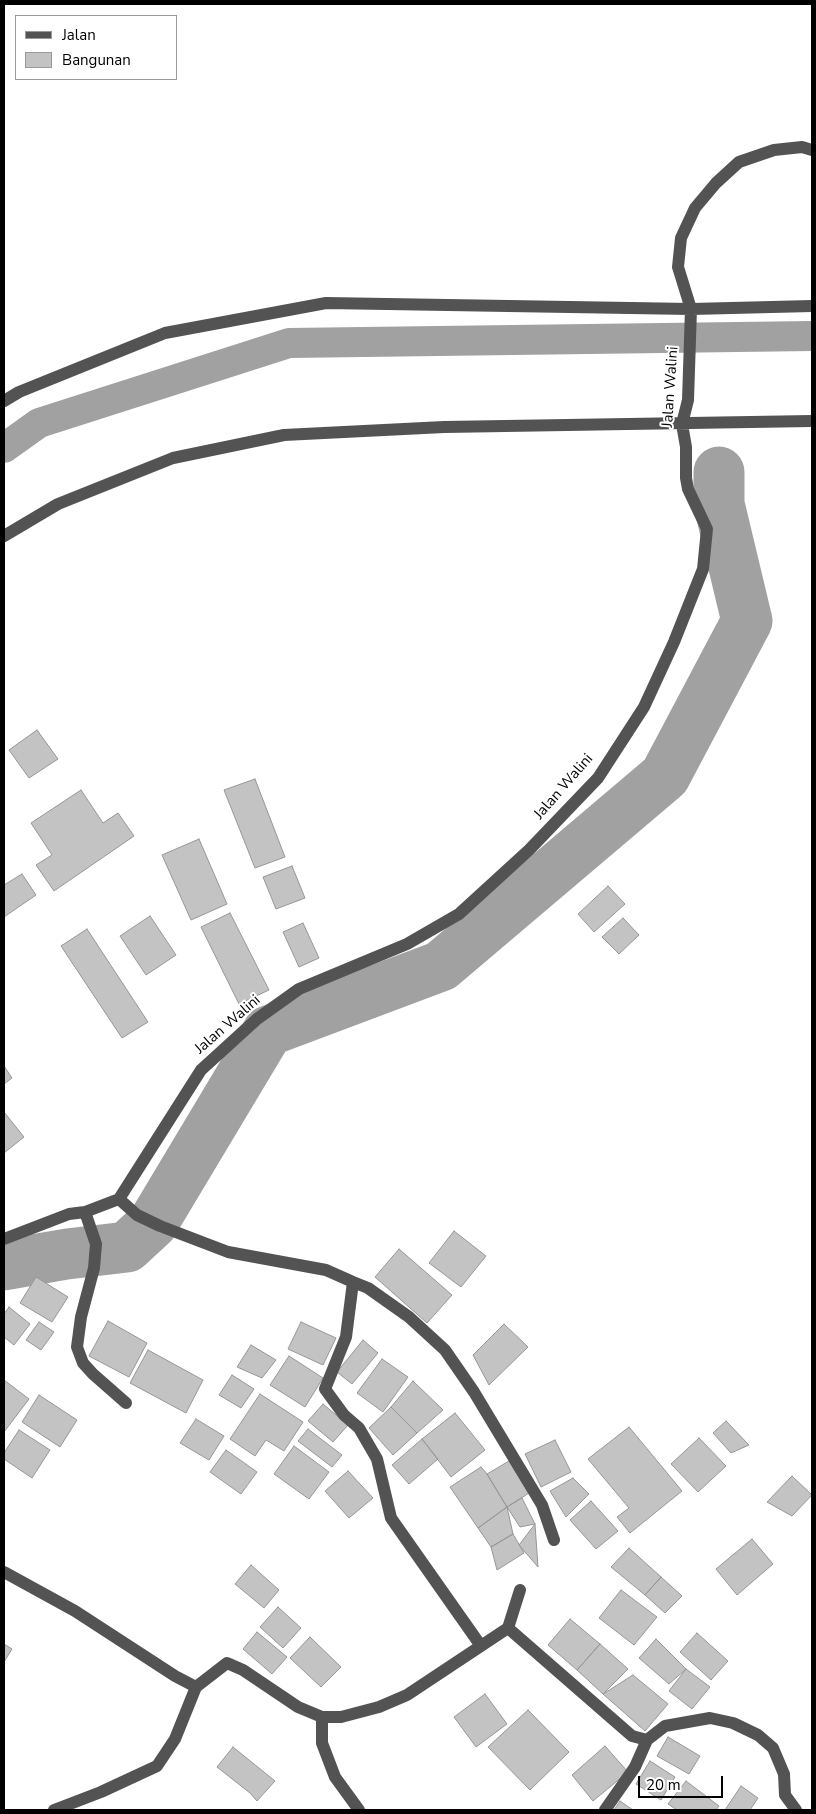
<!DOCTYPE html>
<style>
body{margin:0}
#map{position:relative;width:816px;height:1814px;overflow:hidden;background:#fff;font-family:"Nunito Sans",sans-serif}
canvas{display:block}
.frame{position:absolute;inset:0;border:5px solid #000;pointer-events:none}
.legend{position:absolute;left:15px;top:15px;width:162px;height:65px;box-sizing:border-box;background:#fff;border:1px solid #999;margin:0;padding:6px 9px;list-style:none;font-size:15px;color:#000}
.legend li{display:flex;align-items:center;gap:10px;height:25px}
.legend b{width:25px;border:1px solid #999}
.scale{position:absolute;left:638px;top:1776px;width:85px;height:22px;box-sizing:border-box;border:2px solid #000;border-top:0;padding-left:6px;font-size:15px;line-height:18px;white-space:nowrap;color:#000;-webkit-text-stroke:4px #fff;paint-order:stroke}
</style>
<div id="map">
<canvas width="816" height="1814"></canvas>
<div class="frame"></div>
<ul class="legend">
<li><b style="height:6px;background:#535353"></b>Jalan</li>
<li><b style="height:14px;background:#c3c3c3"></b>Bangunan</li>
</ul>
<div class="scale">20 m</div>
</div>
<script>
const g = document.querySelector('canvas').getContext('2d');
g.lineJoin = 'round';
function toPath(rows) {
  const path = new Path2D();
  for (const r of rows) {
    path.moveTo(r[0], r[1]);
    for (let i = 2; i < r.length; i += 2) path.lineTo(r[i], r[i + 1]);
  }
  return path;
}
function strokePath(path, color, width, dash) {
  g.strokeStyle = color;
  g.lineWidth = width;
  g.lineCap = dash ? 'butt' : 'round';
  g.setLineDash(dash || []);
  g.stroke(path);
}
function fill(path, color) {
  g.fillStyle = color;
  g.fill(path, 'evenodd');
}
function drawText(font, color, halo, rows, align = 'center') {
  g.font = font + ' "Nunito Sans",sans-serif';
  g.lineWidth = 4;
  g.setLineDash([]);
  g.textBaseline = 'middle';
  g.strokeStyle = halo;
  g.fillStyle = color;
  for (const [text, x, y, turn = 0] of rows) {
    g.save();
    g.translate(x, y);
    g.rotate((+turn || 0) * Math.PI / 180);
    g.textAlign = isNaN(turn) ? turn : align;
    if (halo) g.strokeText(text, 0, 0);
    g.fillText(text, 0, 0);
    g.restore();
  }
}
strokePath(toPath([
 [4,448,39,423,289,343,812,336]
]), '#a1a1a1', 30);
strokePath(toPath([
 [4,1265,67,1254,127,1247,153,1223,268,1031,441,966,665,776,747,621,719,504,719,472]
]), '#a1a1a1', 51);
const building = toPath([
 [37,730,58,759,29,778,9,750,37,730],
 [255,779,285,857,255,868,224,790,255,779],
 [81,790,103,823,118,813,134,836,54,891,36,865,52,855,31,823,81,790],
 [199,839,227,904,191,920,162,855,199,839],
 [292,866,305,898,276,909,263,877,292,866],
 [22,874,36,895,4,917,4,885,22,874],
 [608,886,625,904,594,932,578,914,608,886],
 [230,913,269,990,239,1004,201,927,230,913],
 [150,916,176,955,146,975,120,936,150,916],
 [623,918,639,935,619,954,602,937,623,918],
 [303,923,319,958,299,967,283,932,303,923],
 [87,929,148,1022,122,1038,61,946,87,929],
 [4,1066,12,1078,4,1084,4,1066],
 [4,1112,24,1137,4,1153,4,1112],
 [454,1231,486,1256,461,1287,429,1263,454,1231],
 [399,1249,452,1295,427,1323,375,1277,399,1249],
 [36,1277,68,1297,52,1322,20,1303,36,1277],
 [9,1307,30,1324,14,1345,4,1337,4,1314,9,1307],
 [108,1321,147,1343,129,1377,89,1356,108,1321],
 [39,1322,54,1332,41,1350,26,1340,39,1322],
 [301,1322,336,1338,323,1365,288,1349,301,1322],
 [504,1324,528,1347,489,1385,473,1355,504,1324],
 [363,1340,378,1353,352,1384,337,1372,363,1340],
 [251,1345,276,1360,262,1378,237,1367,251,1345],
 [148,1350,203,1380,186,1413,130,1383,148,1350],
 [289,1356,323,1378,305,1407,270,1385,289,1356],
 [382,1359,408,1377,383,1412,357,1393,382,1359],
 [232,1375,254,1389,241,1408,219,1395,232,1375],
 [4,1380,29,1399,4,1432,4,1380],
 [413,1381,443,1410,417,1433,391,1407,413,1381],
 [260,1394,303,1422,284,1451,266,1440,255,1456,230,1439,260,1394],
 [39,1395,77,1420,60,1447,22,1422,39,1395],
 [323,1404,348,1425,333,1442,308,1421,323,1404],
 [391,1407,417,1433,393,1455,369,1428,391,1407],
 [455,1413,485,1450,451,1477,422,1439,455,1413],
 [196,1419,224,1436,209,1460,180,1443,196,1419],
 [726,1421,749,1445,731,1453,713,1433,726,1421],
 [629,1427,682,1491,630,1533,617,1517,629,1508,588,1459,629,1427],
 [308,1429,342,1455,332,1467,298,1441,308,1429],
 [19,1430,50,1450,32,1478,4,1459,4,1453,19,1430],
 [699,1438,726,1466,698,1492,671,1464,699,1438],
 [422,1439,438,1459,409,1484,392,1465,422,1439],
 [555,1440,571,1472,541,1487,525,1454,555,1440],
 [294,1446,329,1472,309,1499,274,1474,294,1446],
 [226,1450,257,1472,241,1494,210,1472,226,1450],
 [509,1461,529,1493,507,1507,487,1474,509,1461],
 [481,1467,487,1474,507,1507,478,1528,450,1487,481,1467],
 [348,1471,373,1498,349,1518,325,1491,348,1471],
 [792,1476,812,1495,792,1516,767,1502,792,1476],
 [573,1478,589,1494,566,1517,550,1491,573,1478],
 [522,1498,535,1524,520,1527,507,1507,522,1498],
 [591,1501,618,1531,596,1549,570,1520,591,1501],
 [507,1507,513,1534,491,1547,478,1528,507,1507],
 [535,1524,538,1567,519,1545,535,1524],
 [513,1534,524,1553,497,1570,491,1547,513,1534],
 [752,1539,773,1564,737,1595,716,1569,752,1539],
 [629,1548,661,1577,645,1595,611,1567,629,1548],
 [251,1565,279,1590,264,1608,235,1584,251,1565],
 [661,1577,682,1596,665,1613,645,1595,661,1577],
 [621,1590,657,1617,634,1645,599,1618,621,1590],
 [278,1607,301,1628,283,1648,260,1627,278,1607],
 [570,1619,600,1644,577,1670,548,1645,570,1619],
 [257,1632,287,1657,272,1674,243,1649,257,1632],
 [697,1633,728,1661,711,1680,680,1652,697,1633],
 [310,1637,341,1667,321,1687,290,1658,310,1637],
 [656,1639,686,1669,669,1684,639,1658,656,1639],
 [4,1644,12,1649,4,1662,4,1644],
 [600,1644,628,1669,603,1694,577,1670,600,1644],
 [686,1669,710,1687,692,1709,669,1691,686,1669],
 [633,1675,668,1704,645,1731,603,1694,633,1675],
 [485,1694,507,1724,476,1747,454,1717,485,1694],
 [528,1710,569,1752,530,1790,488,1747,528,1710],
 [668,1737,700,1756,689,1774,657,1756,668,1737],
 [605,1746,628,1772,593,1801,572,1775,605,1746],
 [233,1747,275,1781,257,1801,250,1793,217,1767,233,1747],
 [650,1761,675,1777,661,1800,636,1784,650,1761],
 [686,1781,719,1806,716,1810,677,1810,668,1804,686,1781],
 [741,1786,758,1798,750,1810,725,1810,741,1786],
 [620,1801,633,1810,614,1810,620,1801]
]);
fill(building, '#c3c3c3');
strokePath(building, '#979797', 1);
strokePath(toPath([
 [4,401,19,392,165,333,326,303,691,309,812,306],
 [4,536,58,504,173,458,284,435,444,427,812,421],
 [119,1199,137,1215,160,1226,228,1252,326,1270,353,1282,368,1288,409,1317,445,1350,474,1392,542,1505,554,1540],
 [85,1212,96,1244,94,1268,81,1317,77,1347,83,1363,93,1374,126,1403],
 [4,1239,69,1214,85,1212,119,1199,201,1070,257,1019,299,989,407,944,459,914,529,850,598,778,644,707,674,642,703,569,707,529,688,489,686,478,686,447,682,424,688,400,691,309,678,267,681,238,695,208,716,183,739,162,774,150,802,147,812,150],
 [353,1282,346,1337,325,1389,344,1415,359,1428,377,1459,391,1518,481,1646],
 [4,1572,75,1611,175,1676,196,1687,227,1663,243,1670,298,1707,322,1717,341,1717,379,1707,407,1695,508,1628,520,1590],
 [508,1628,632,1736,647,1740,665,1726,710,1718,733,1723,758,1735,773,1748,784,1774,785,1795,796,1810],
 [322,1717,322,1743,335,1777,359,1810],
 [54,1810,101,1792,157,1766,175,1739,196,1687],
 [605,1810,635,1767,647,1740]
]), '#535353', 12);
drawText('15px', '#000', '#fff', [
 ["Jalan Walini",671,387,-86],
 ["Jalan Walini",564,787,-49],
 ["Jalan Walini",228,1025,-41]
]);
</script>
